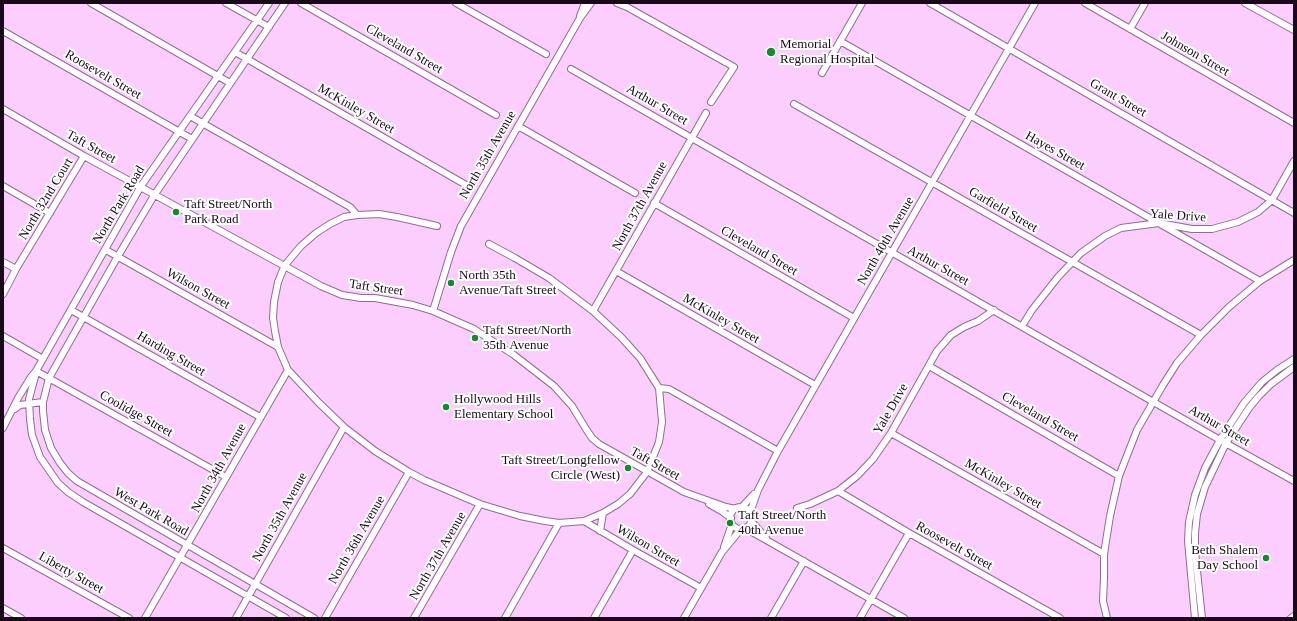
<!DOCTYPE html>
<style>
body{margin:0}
#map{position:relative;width:1297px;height:621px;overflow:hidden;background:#fccefe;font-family:Georgia,serif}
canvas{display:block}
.frame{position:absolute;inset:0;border:4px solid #190a1a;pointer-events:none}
</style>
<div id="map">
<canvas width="1297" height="621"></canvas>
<div class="frame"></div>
</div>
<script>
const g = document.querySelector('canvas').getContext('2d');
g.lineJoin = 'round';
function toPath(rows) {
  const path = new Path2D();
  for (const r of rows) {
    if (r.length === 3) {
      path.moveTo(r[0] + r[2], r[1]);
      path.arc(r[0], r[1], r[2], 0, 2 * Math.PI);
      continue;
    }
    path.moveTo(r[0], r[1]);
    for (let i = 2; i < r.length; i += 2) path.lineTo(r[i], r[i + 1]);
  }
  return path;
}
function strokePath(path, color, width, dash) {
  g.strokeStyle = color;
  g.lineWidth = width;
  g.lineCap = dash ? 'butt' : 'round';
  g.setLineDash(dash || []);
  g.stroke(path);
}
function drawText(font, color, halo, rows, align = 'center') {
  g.font = font + ' Georgia,serif';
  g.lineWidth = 4;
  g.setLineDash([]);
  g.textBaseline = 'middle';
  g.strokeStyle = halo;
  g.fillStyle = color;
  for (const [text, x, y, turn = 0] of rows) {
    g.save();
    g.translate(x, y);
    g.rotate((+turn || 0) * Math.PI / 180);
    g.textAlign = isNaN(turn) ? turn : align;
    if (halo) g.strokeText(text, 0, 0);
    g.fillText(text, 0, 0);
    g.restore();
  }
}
const minor = toPath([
 [91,3,230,83],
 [226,3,269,27],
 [285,3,155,194,118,256,49,378,43,402,43,411,45,430,51,448,60,463,68,473,77,481,314,618],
 [301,3,496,115],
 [456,3,546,54],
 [617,3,627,7,734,67,711,102],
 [930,3,1294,213],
 [1085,3,1294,123],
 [1245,3,1294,30],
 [580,16,585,3],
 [1130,29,1145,3],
 [3,31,192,139],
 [840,41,1260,281],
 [235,52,466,185],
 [571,69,1220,440,1294,481],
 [822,73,862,3],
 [794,104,1201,335],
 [3,109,84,156,321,286,342,295,361,298,375,298,413,305,433,311,474,329,514,355,554,386,572,406,586,429,592,438,599,444,684,492,726,507,736,509],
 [190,116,350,207,357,215],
 [518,126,635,193],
 [3,186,50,213],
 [654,203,854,318],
 [437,226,397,217,379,214,357,215,344,217,330,224,316,233,301,246,285,265,278,282,274,302,273,318,275,331,278,347,288,370,319,403,344,427,375,451,409,472,424,480,480,504,520,516,545,521,559,523,584,521,603,513,618,504,630,494,647,472,659,442,662,422,659,388,640,358,621,337,593,311,549,278,515,258,489,244],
 [106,250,278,347],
 [3,262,16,269],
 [616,271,815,385],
 [3,294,16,269,84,156],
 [71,310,260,417],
 [433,311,451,252,461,226,580,18,591,3],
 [593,311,706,113],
 [1022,326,1032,310,1058,277,1081,253,1105,236,1121,228,1159,223,1192,229,1212,229,1238,222,1258,212,1272,200,1294,161],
 [3,336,43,359],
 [929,366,1119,476],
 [36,371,226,477],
 [36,373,29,399,30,419,32,435,40,457,58,483,68,492,83,502,286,618],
 [659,388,669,389,778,451],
 [15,409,20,405,43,402],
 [3,428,18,398,31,377,36,371,141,186,269,3],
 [891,433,1104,554],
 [838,491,909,533,1060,618],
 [709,504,723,512,731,518],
 [741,518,11],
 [741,508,754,494],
 [797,508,810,504,838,491,857,476,873,459,891,433,937,351,951,335,964,327,978,321,994,310],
 [750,513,758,490,778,451,1035,3],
 [584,521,633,550,701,588],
 [751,521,766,538],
 [745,528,904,618],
 [600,531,603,513],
 [724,547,732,524],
 [3,548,129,618],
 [3,608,21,618],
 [145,618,288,370],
 [236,618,344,427],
 [325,618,409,472],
 [414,618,480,504],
 [505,618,559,523],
 [594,618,633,550],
 [684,618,722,552,741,529],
 [771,618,804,561],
 [860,618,909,533],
 [1107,618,1103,601,1104,577,1104,554,1110,516,1119,476,1137,430,1163,385,1177,363,1201,335,1229,307,1260,281,1294,260],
 [1195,618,1188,541,1189,522,1195,495,1205,468,1220,440,1244,403,1262,382,1277,370,1294,359],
 [1202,618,1195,552,1195,533,1197,514,1205,487,1226,443,1249,408,1258,397,1271,384,1294,367],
 [1291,618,1294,616]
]);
strokePath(minor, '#926a95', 8);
strokePath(minor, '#fff', 6);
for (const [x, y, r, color] of [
 [771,52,5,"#0b9123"],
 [176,212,4,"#0b9123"],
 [451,283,4,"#0b9123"],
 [475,338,4,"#0b9123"],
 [446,407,4,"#0b9123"],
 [628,468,4,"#0b9123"],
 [730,523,4,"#0b9123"],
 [1266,558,4,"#0b9123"]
]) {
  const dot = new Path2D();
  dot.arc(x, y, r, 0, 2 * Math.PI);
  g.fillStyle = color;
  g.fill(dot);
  strokePath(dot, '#fff', 1.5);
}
drawText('13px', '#190a1a', '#fff', [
 ["Memorial",780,45],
 ["Regional Hospital",780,60],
 ["Taft Street/North",184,205],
 ["Park Road",184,220],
 ["North 35th",459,276],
 ["Avenue/Taft Street",459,291],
 ["Taft Street/North",483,331],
 ["35th Avenue",483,346],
 ["Hollywood Hills",454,400],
 ["Elementary School",454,415],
 ["Taft Street/Longfellow",620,461,"right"],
 ["Circle (West)",620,476,"right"],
 ["Taft Street/North",738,516],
 ["40th Avenue",738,531],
 ["Beth Shalem",1258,551,"right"],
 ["Day School",1258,566,"right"]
], 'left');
drawText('13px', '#190a1a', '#fff', [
 ["Cleveland Street",404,49,30],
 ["Johnson Street",1195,54,30],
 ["Roosevelt Street",103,75,30],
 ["Grant Street",1118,98,30],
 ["Arthur Street",657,105,30],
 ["McKinley Street",356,109,30],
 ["Taft Street",91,147,29],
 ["Hayes Street",1055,151,29],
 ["North 35th Avenue",488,155,-60],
 ["North 32nd Court",46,199,-59],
 ["North Park Road",119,205,-59],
 ["North 37th Avenue",640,206,-61],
 ["Garfield Street",1003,210,30],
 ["Yale Drive",1178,216,4],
 ["North 40th Avenue",886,241,-60],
 ["Cleveland Street",759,251,30],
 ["Arthur Street",938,266,29],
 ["Taft Street",376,288,8],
 ["Wilson Street",198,289,29],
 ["McKinley Street",721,319,30],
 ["Harding Street",171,354,30],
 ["Yale Drive",891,409,-60],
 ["Coolidge Street",136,414,29],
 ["Cleveland Street",1040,417,30],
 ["Arthur Street",1219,426,30],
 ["Taft Street",655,464,29],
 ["North 34th Avenue",219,468,-61],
 ["McKinley Street",1003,484,30],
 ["West Park Road",151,512,30],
 ["North 35th Avenue",280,517,-61],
 ["North 36th Avenue",357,540,-60],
 ["Wilson Street",648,546,30],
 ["Roosevelt Street",954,546,29],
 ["North 37th Avenue",438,556,-60],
 ["Liberty Street",71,573,29]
]);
</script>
